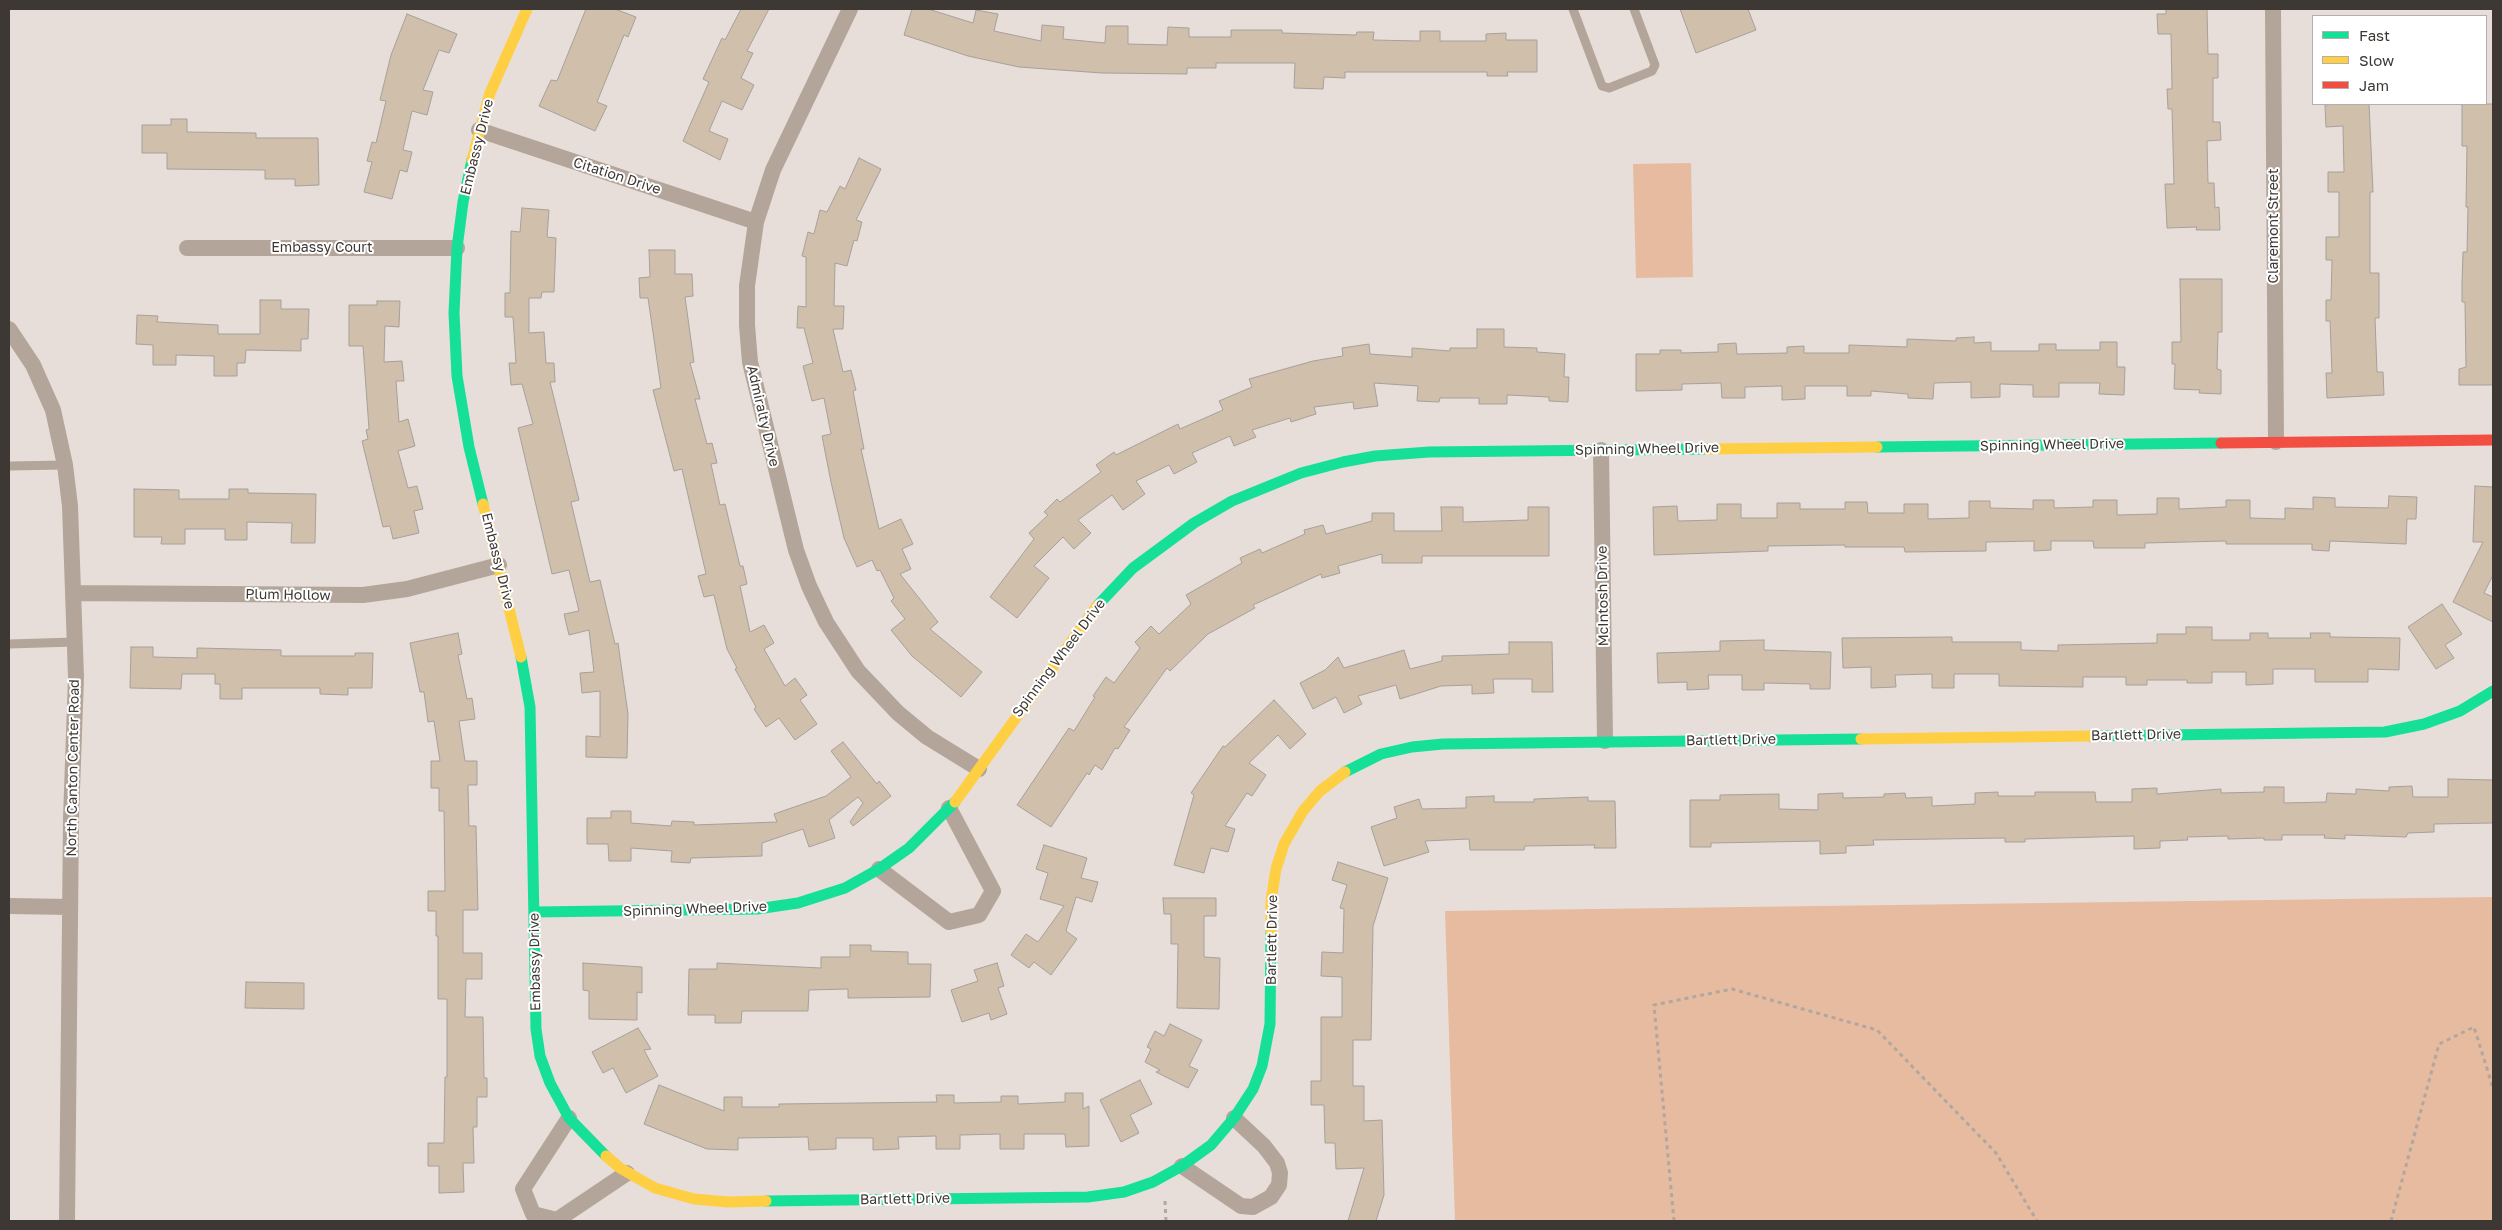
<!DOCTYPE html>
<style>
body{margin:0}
#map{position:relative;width:2502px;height:1230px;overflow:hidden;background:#e7ded9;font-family:"Golos Text",sans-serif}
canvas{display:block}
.frame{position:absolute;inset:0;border:10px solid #3e3834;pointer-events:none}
.legend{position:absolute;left:2312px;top:15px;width:175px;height:90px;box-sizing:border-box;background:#fff;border:1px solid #b2afae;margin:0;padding:6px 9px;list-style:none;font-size:15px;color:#3e3834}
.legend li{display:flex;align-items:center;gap:10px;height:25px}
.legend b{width:25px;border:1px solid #b2afae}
</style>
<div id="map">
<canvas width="2502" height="1230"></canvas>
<div class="frame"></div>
<ul class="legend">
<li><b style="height:6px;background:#16e098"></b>Fast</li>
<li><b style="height:6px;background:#ffcf43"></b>Slow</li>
<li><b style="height:6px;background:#f24e42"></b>Jam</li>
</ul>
</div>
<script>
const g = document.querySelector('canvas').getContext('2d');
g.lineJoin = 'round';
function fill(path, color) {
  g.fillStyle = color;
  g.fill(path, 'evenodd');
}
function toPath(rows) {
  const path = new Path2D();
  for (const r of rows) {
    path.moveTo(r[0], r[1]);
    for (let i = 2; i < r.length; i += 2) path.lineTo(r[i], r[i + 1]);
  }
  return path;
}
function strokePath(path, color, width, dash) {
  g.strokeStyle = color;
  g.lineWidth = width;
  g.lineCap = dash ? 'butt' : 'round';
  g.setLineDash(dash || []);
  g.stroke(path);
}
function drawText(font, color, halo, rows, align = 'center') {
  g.font = font + ' "Golos Text",sans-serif';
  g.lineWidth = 4;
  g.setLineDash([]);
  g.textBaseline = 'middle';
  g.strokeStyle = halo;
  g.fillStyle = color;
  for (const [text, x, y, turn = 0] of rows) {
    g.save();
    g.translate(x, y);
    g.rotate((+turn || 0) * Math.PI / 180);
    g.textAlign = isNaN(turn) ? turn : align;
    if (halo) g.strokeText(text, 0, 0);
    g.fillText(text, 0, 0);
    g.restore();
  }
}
fill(toPath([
 [1691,163,1693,277,1636,278,1633,164],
 [2493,897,2493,1221,1455,1221,1445,911]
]), '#e6bba0');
const building = toPath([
 [586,9,615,9,636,17,628,37,624,35,597,102,607,106,595,131,539,106,551,80,557,81,586,9],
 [741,9,769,9,747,51,753,53,741,78,754,85,742,110,722,101,709,131,728,139,720,160,683,141,709,82,703,79,722,38,725,40,741,9],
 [912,9,928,9,973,23,976,10,998,14,994,31,1041,41,1042,25,1064,27,1063,39,1105,43,1106,26,1128,26,1128,44,1167,45,1168,27,1189,28,1189,37,1231,37,1231,30,1282,30,1282,33,1356,35,1357,32,1374,32,1373,40,1420,41,1420,31,1440,31,1440,41,1486,41,1486,34,1506,33,1506,40,1537,40,1537,72,1507,72,1508,76,1487,76,1487,72,1345,72,1345,78,1324,77,1323,89,1294,88,1295,63,1216,63,1216,68,1187,68,1187,74,1102,73,1019,67,968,56,904,35,912,9],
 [1680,9,1748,9,1756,30,1696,53,1680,9],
 [2166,9,2207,9,2208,54,2218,54,2218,78,2213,78,2213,122,2220,122,2221,140,2207,141,2208,183,2214,183,2215,208,2219,207,2220,230,2196,230,2197,227,2167,228,2165,184,2174,184,2172,109,2168,109,2167,89,2172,89,2171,34,2158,34,2157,14,2166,14,2166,9],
 [407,14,457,34,449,53,439,50,423,90,433,92,427,115,412,111,403,150,412,152,407,172,400,170,392,199,364,192,372,162,367,161,372,142,376,143,386,101,380,100,391,55,407,14],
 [2336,104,2369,104,2373,192,2370,192,2370,273,2379,273,2379,318,2375,318,2377,372,2383,372,2384,395,2327,398,2326,373,2332,373,2330,321,2326,321,2326,300,2331,300,2332,260,2326,260,2326,237,2339,237,2339,192,2328,192,2328,172,2344,172,2343,126,2326,127,2325,105,2336,104],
 [2462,104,2493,104,2493,385,2459,385,2459,369,2466,367,2465,302,2462,302,2462,284,2463,252,2467,252,2468,207,2466,207,2467,146,2462,146,2462,104],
 [171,119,187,119,187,132,256,133,256,138,318,138,319,185,295,186,295,179,265,179,265,170,167,169,167,153,142,153,142,125,171,125,171,119],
 [859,158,881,169,856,220,862,222,857,241,854,240,847,266,835,263,834,306,844,306,843,329,833,329,843,372,851,370,856,390,853,391,864,449,861,449,879,529,901,519,913,544,902,549,911,569,900,574,938,622,930,629,982,672,961,697,912,656,891,630,905,619,891,601,894,598,880,570,877,571,872,560,857,567,844,538,831,482,822,436,831,434,824,398,812,401,803,366,813,363,804,328,797,328,798,306,806,307,806,257,802,256,808,232,814,234,820,210,827,212,840,186,845,189,859,158],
 [522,208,549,210,547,237,556,238,554,292,542,292,541,298,529,298,529,333,544,332,546,363,554,363,555,382,550,382,579,500,571,502,590,582,600,580,615,644,618,643,628,714,627,758,586,757,586,736,600,737,600,691,582,693,580,673,594,672,589,630,569,635,564,614,579,611,569,570,552,574,518,428,533,424,522,384,511,385,509,363,516,363,513,317,505,317,505,293,510,293,511,231,520,232,522,208],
 [649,250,675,250,675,274,692,274,693,296,685,297,694,362,690,363,700,399,695,399,707,444,712,443,717,463,711,464,720,505,725,504,740,566,743,566,747,584,740,586,750,632,764,625,774,643,764,649,785,686,795,678,807,695,800,700,817,724,795,740,779,718,766,727,754,709,756,707,735,669,737,668,727,649,714,595,704,597,698,576,706,574,682,469,674,471,653,390,661,388,648,298,640,298,639,278,650,277,649,250],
 [2180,279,2222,279,2222,332,2218,332,2217,369,2221,370,2221,394,2199,393,2200,390,2174,389,2175,364,2172,364,2172,342,2181,342,2180,279],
 [260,300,281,300,281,309,309,309,308,339,301,339,301,351,246,350,245,363,237,363,237,376,214,376,214,356,176,355,176,365,153,365,153,345,136,344,137,315,158,316,157,322,218,325,218,334,260,334,260,300],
 [377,301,400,301,399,327,385,326,384,362,402,361,404,381,396,381,399,422,408,419,415,446,398,451,408,488,417,486,423,509,414,511,419,533,393,539,390,526,383,527,362,441,368,439,366,430,369,429,363,346,349,346,349,305,377,305,377,301],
 [1477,329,1504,329,1504,347,1537,348,1537,352,1565,354,1564,377,1569,377,1568,402,1549,401,1549,397,1507,395,1507,404,1479,404,1479,398,1440,398,1439,402,1417,401,1418,386,1374,383,1378,406,1354,409,1353,402,1314,407,1316,414,1291,422,1290,418,1252,430,1256,437,1234,446,1230,436,1192,453,1197,462,1174,474,1169,465,1136,481,1145,494,1123,510,1112,495,1078,520,1091,533,1074,549,1063,537,1034,566,1049,578,1017,618,990,597,1034,539,1029,533,1048,515,1044,512,1057,499,1060,502,1101,472,1096,465,1114,452,1116,455,1178,424,1180,429,1223,410,1219,401,1252,387,1249,379,1313,361,1343,356,1342,348,1369,344,1370,354,1412,357,1412,348,1450,351,1450,348,1477,348,1477,329],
 [1974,337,1974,343,1991,342,1991,351,2039,351,2039,344,2056,344,2056,350,2100,350,2100,342,2117,342,2117,367,2125,367,2124,395,2099,394,2100,383,2059,383,2059,397,2033,397,2033,385,2000,384,2000,397,1971,398,1971,382,1934,383,1933,399,1908,398,1908,394,1871,391,1871,396,1847,396,1847,386,1805,386,1805,399,1782,400,1782,386,1745,387,1745,398,1722,398,1721,383,1682,384,1682,390,1636,391,1636,354,1660,354,1660,350,1681,350,1681,353,1718,352,1718,344,1736,343,1737,354,1787,353,1787,347,1804,346,1804,353,1849,353,1849,345,1907,347,1907,339,1956,341,1956,338,1974,337],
 [2475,486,2493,487,2493,575,2484,593,2493,597,2493,622,2453,602,2483,542,2473,542,2475,486],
 [134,489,179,490,179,499,229,499,229,489,248,489,248,493,316,494,315,543,291,543,292,523,247,522,247,540,225,540,225,529,185,529,185,544,161,544,162,537,134,537,134,489],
 [2389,496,2417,497,2416,519,2407,519,2406,544,2330,541,2329,551,2312,550,2312,544,2226,544,2226,541,2145,543,2145,548,2094,548,2093,541,2051,541,2051,550,2034,551,2034,541,1986,542,1986,551,1905,552,1904,547,1845,547,1845,545,1768,546,1768,551,1654,555,1653,507,1677,506,1678,521,1717,520,1717,504,1741,504,1741,518,1777,518,1777,503,1800,503,1800,509,1845,509,1845,502,1867,502,1868,513,1904,513,1904,504,1928,504,1928,519,1969,518,1969,501,1990,501,1990,508,2033,509,2033,500,2054,500,2054,508,2093,507,2093,500,2117,500,2117,515,2157,514,2157,498,2179,498,2179,509,2226,507,2226,500,2250,500,2250,518,2285,519,2285,508,2313,509,2313,497,2335,498,2335,507,2388,508,2389,496],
 [1441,507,1463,507,1463,522,1528,520,1528,507,1549,507,1549,556,1422,556,1422,563,1382,563,1382,554,1338,566,1340,573,1322,578,1321,574,1253,605,1255,608,1208,634,1170,671,1167,668,1124,727,1130,730,1118,749,1115,748,1102,770,1095,765,1089,775,1087,773,1051,827,1017,805,1069,728,1074,731,1095,697,1093,696,1106,677,1114,683,1140,648,1135,642,1151,626,1159,634,1191,604,1186,595,1242,563,1240,558,1260,549,1262,553,1305,534,1304,530,1323,525,1326,534,1372,521,1372,513,1394,513,1394,531,1442,531,1441,507],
 [2442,604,2462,634,2445,645,2454,658,2436,669,2408,627,2442,604],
 [2186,627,2212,627,2212,640,2250,640,2250,633,2268,633,2268,638,2311,638,2310,633,2330,633,2330,637,2400,638,2399,670,2368,669,2368,682,2315,682,2315,669,2273,669,2273,684,2246,685,2246,672,2212,672,2212,683,2187,683,2187,680,2147,680,2147,685,2126,685,2126,677,2083,677,2083,687,1999,686,1999,674,1954,674,1954,688,1932,688,1932,674,1895,675,1896,687,1871,688,1871,667,1843,668,1842,638,1952,637,1952,642,2021,642,2021,650,2058,651,2058,645,2157,643,2157,634,2186,634,2186,627],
 [458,633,462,654,458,655,467,699,472,698,475,719,459,721,465,761,477,761,477,785,468,785,469,826,476,826,478,910,463,910,463,953,482,953,482,979,466,979,465,1017,483,1017,484,1078,487,1078,487,1097,477,1097,477,1127,473,1127,474,1163,463,1163,464,1192,439,1193,439,1166,428,1166,428,1143,444,1143,445,1077,447,1077,447,999,438,999,438,936,436,936,436,911,428,911,428,891,445,891,444,811,439,811,439,788,431,788,431,761,440,761,434,721,428,722,424,692,420,692,410,643,458,633],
 [1764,640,1764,650,1831,652,1830,689,1810,689,1810,684,1764,683,1764,690,1742,690,1742,675,1708,675,1709,689,1687,690,1687,682,1658,683,1657,653,1720,651,1720,641,1764,640],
 [1509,642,1552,642,1553,692,1532,692,1532,679,1493,679,1494,693,1472,694,1472,685,1441,686,1400,699,1396,685,1358,696,1362,704,1344,713,1336,697,1313,709,1300,683,1325,670,1338,657,1344,668,1404,650,1410,669,1442,661,1442,656,1509,654,1509,642],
 [131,647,153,647,153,657,197,658,197,648,281,650,281,656,355,656,355,653,373,653,372,688,348,688,348,695,320,694,320,688,242,688,242,699,220,699,220,684,215,684,215,674,182,674,181,689,130,688,131,647],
 [1274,700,1306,734,1290,749,1278,735,1249,763,1266,775,1252,796,1247,793,1225,826,1235,829,1228,852,1211,848,1204,873,1174,865,1194,795,1191,793,1223,746,1225,747,1274,700],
 [843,742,877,784,879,781,891,796,853,826,850,822,863,803,858,797,829,820,835,838,809,847,803,829,762,843,762,856,691,858,690,863,671,862,672,851,631,848,631,861,609,861,608,844,587,844,587,818,611,818,611,811,631,811,631,823,671,826,672,821,694,822,694,825,777,822,774,814,826,796,851,777,831,751,843,742],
 [2448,779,2493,780,2493,823,2434,824,2434,832,2408,833,2406,837,2345,835,2345,839,2324,838,2325,835,2282,835,2282,840,2264,840,2264,838,2228,839,2228,836,2187,837,2188,840,2160,841,2160,848,2134,849,2134,836,2025,839,2025,842,2005,842,2005,838,1873,840,1874,845,1846,846,1846,853,1820,854,1820,841,1711,843,1711,847,1690,847,1690,800,1720,800,1720,795,1779,794,1779,809,1818,810,1818,794,1843,793,1843,798,1884,797,1884,794,1905,793,1906,798,1932,797,1932,806,1975,804,1975,793,1998,792,1998,796,2035,796,2035,792,2095,792,2096,802,2132,802,2132,789,2157,788,2157,794,2221,789,2221,793,2264,792,2264,787,2284,787,2284,803,2326,802,2327,793,2356,794,2356,789,2389,791,2389,787,2412,786,2413,797,2448,797,2448,779],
 [1494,796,1494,802,1534,802,1534,799,1588,797,1588,801,1615,801,1616,848,1594,848,1595,845,1525,846,1524,850,1470,850,1469,839,1425,841,1429,852,1384,866,1371,827,1397,818,1394,807,1419,799,1422,809,1466,808,1466,797,1494,796],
 [1044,845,1087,858,1081,878,1098,882,1092,902,1076,897,1066,931,1077,939,1051,975,1034,962,1029,968,1011,955,1026,934,1038,942,1064,906,1040,899,1048,873,1036,869,1044,845],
 [1338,862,1388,878,1373,926,1371,1040,1353,1040,1353,1086,1364,1086,1364,1121,1382,1120,1384,1195,1376,1221,1348,1221,1364,1168,1336,1169,1335,1143,1325,1143,1324,1105,1311,1105,1311,1081,1321,1081,1321,1017,1342,1017,1342,977,1321,976,1322,952,1343,953,1344,909,1340,908,1347,885,1332,880,1338,862],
 [1163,898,1216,898,1216,916,1204,916,1204,957,1220,958,1219,1009,1177,1008,1178,944,1171,944,1171,914,1164,914,1163,898],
 [850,945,871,945,871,951,908,952,908,964,931,964,930,997,848,998,848,989,809,990,808,1011,742,1011,741,1023,715,1023,715,1015,688,1015,689,969,717,969,717,963,821,968,821,957,850,957,850,945],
 [583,963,642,967,642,993,637,992,637,1020,589,1019,589,991,583,990,583,963],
 [997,963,1004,986,998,988,1007,1014,991,1020,989,1013,962,1022,951,990,978,981,974,970,997,963],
 [246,982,304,983,304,1009,245,1008,246,982],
 [1170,1024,1202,1040,1189,1066,1198,1070,1188,1088,1156,1072,1160,1070,1145,1062,1151,1049,1147,1047,1155,1031,1164,1036,1170,1024],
 [638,1028,651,1049,644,1050,658,1076,626,1093,613,1068,603,1073,592,1052,638,1028],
 [1140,1080,1152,1104,1130,1115,1139,1133,1121,1142,1100,1100,1140,1080],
 [659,1085,724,1111,724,1097,742,1097,742,1107,779,1107,779,1104,937,1102,936,1095,954,1095,954,1103,1001,1102,1001,1096,1018,1096,1018,1104,1065,1102,1065,1093,1083,1093,1083,1109,1089,1106,1089,1146,1066,1147,1065,1134,1024,1134,1024,1149,1000,1149,1000,1134,960,1135,960,1149,936,1149,936,1136,898,1137,899,1149,873,1150,873,1138,836,1138,836,1149,809,1150,808,1137,738,1138,738,1150,707,1149,644,1124,659,1085]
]);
fill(building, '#cfbfab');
strokePath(building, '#a6a09b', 1);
strokePath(toPath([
 [1165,1201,1166,1221],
 [1674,1221,1654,1005,1732,989,1877,1030,1996,1153,2037,1221],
 [2391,1221,2439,1044,2474,1027,2493,1088]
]), '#b1a79e', 3, [4, 4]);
strokePath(toPath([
 [1573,9,1602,86,1609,88,1652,71,1655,65,1634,9],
 [9,466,65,465],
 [9,644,74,642]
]), '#b3a599', 9);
strokePath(toPath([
 [850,9,773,170,756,222,747,286,747,325,750,362,796,550,809,586,826,622,858,671,898,713,927,737,979,769],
 [2273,9,2276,442],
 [479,130,756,222],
 [187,248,457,248],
 [9,329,33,365,53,410,65,465,70,506,76,677,71,818,67,1221],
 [1601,450,1605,741],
 [73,593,363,595,407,589,499,565],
 [879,869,949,922,979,915,993,891,949,808],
 [9,906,70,907],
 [569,1118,523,1189,533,1214,557,1220,627,1173],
 [1182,1166,1241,1206,1253,1207,1271,1197,1279,1185,1280,1173,1277,1163,1264,1146,1234,1118]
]), '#b3a599', 16);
strokePath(toPath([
 [472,160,463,202,457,248,454,313,457,376,469,447,483,504],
 [1877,447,2221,443],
 [1097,606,1133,568,1194,523,1232,501,1301,473,1343,462,1375,456,1429,452,1707,449],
 [521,657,530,707,536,1029,540,1056,550,1083,569,1118,606,1156],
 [2090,736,2385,732,2424,724,2460,711,2493,691],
 [1345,772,1381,754,1412,747,1443,744,1861,739],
 [534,912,757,909,798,903,845,888,879,869,909,848,955,802],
 [766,1201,1088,1197,1124,1192,1153,1182,1182,1166,1211,1145,1234,1118,1253,1089,1262,1066,1270,1024,1271,931]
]), '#16e098', 11);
strokePath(toPath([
 [472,160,490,93,527,9],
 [1707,449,1877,447],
 [483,504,521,657],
 [1861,739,2090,736],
 [955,802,1097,606],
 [1271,931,1271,901,1276,869,1284,844,1303,811,1320,791,1345,772],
 [606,1156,620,1168,655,1188,694,1199,728,1202,766,1201]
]), '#ffcf43', 11);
strokePath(toPath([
 [2221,443,2493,440]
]), '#f24e42', 11);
drawText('14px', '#3e3834', '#fff', [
 ["Embassy Drive",477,147,-76],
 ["Citation Drive",617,176,18],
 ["Claremont Street",2274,226,-90],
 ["Embassy Court",322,248],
 ["Admiralty Drive",763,416,77],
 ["Spinning Wheel Drive",2052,445,-1],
 ["Spinning Wheel Drive",1647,449,-1],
 ["Embassy Drive",498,561,76],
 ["Plum Hollow",288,595,1],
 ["McIntosh Drive",1603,596,-91],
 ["Spinning Wheel Drive",1059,658,-53],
 ["Bartlett Drive",2136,735,-1],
 ["Bartlett Drive",1731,740,-1],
 ["North Canton Center Road",73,768,-89],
 ["Spinning Wheel Drive",695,909,-2],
 ["Bartlett Drive",1272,940,-89],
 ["Embassy Drive",535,962,-91],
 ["Bartlett Drive",905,1199,-1]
]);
</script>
